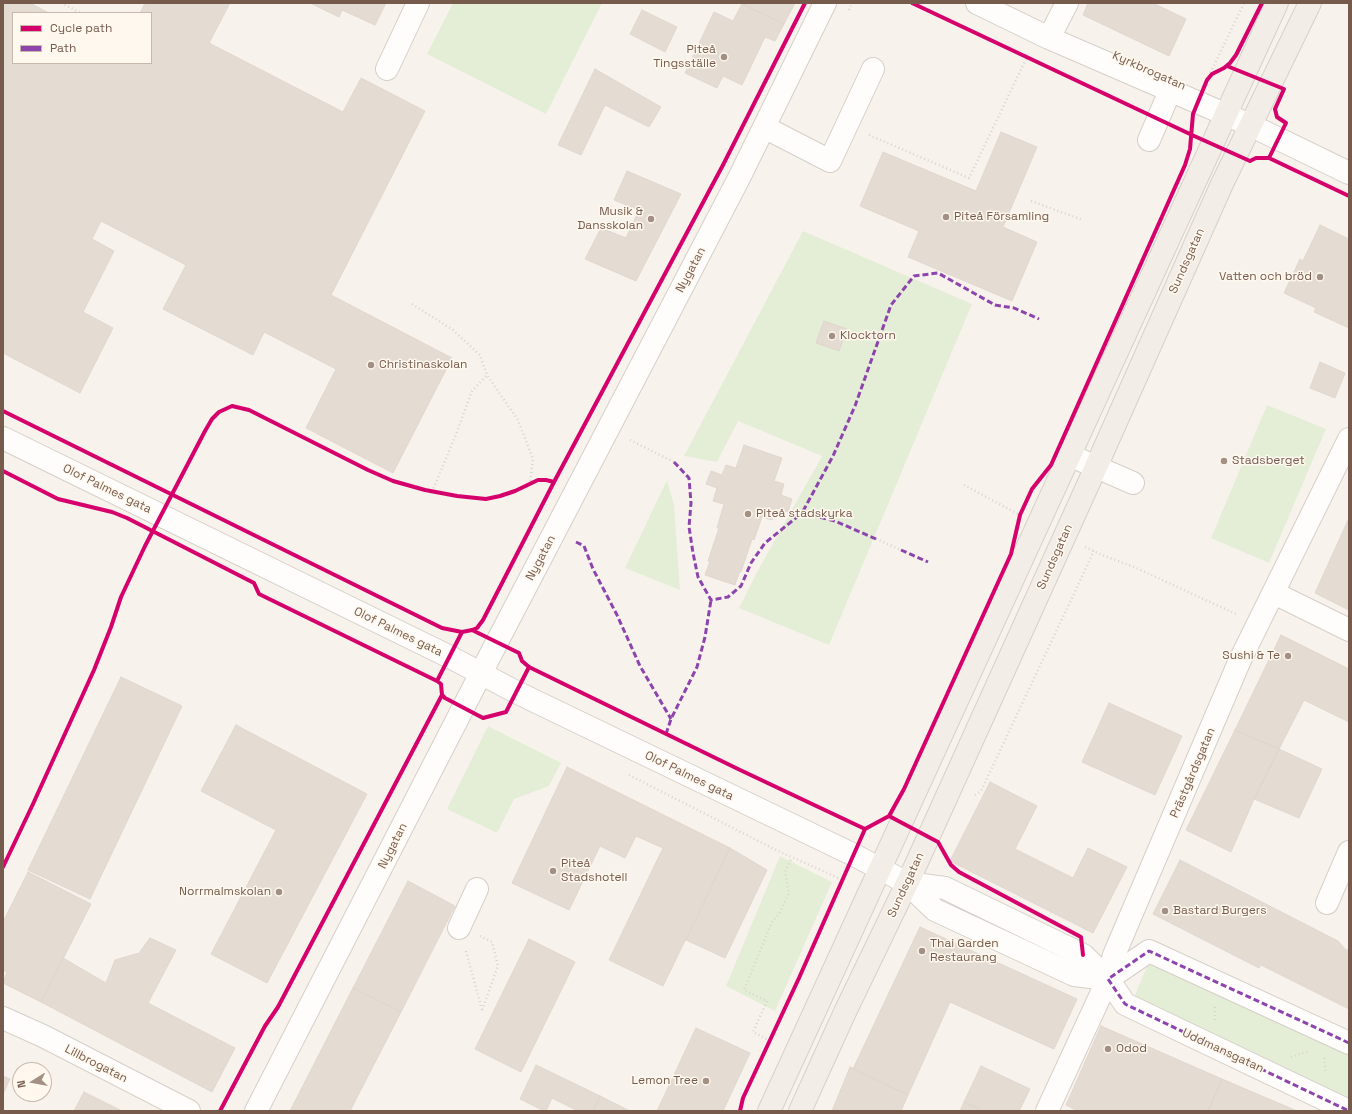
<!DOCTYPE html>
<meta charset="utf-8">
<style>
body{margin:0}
#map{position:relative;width:1352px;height:1114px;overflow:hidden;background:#f7f3ec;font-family:"Space Grotesk",sans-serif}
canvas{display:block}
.frame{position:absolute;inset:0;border:4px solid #765a4c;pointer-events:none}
.legend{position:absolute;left:12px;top:12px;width:140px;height:52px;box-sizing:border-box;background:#fff8ee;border:1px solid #c8b9ad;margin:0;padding:5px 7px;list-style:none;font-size:12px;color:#765a4c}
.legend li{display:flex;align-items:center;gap:8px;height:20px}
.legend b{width:20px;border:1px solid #c8b9ad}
.north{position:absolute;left:12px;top:1062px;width:40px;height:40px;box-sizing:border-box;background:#fff8ee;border:1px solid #c8b9ad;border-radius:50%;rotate:259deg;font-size:11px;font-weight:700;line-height:16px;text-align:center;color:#765a4c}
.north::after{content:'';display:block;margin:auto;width:14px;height:18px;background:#a39084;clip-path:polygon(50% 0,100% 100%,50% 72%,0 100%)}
</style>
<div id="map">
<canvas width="1352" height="1114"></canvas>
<div class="frame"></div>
<ul class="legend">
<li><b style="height:5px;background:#d6006c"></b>Cycle path</li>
<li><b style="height:5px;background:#8e44ad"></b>Path</li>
</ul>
<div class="north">N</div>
</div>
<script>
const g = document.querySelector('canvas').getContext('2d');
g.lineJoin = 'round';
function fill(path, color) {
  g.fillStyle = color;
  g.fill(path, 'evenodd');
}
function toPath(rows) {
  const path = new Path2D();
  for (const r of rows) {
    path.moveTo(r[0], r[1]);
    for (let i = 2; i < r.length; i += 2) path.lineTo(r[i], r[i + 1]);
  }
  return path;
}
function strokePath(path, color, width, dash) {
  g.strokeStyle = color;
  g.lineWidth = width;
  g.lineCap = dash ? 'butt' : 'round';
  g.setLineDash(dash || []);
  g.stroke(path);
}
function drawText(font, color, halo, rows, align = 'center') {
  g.font = font + ' "Space Grotesk",sans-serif';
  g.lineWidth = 3;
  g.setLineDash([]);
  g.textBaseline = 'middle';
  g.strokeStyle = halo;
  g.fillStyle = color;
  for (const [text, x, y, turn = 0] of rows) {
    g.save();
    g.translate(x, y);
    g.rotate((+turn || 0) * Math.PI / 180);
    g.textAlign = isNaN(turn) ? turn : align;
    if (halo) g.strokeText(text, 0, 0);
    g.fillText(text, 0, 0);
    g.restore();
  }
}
fill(toPath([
 [453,3,602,3,546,114,427,54],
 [803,231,972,304,829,645,739,608,757,572,822,456,738,421,717,462,684,456],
 [1267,405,1326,429,1269,563,1211,538],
 [667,480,674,505,680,590,625,568],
 [488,726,561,763,549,786,514,799,497,833,447,809],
 [780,856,832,882,775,1011,726,986],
 [1151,957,1349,1048,1349,1106,1132,1002]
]), '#e4eed7');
const building = toPath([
 [3,3,30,3,49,13,13,13,13,63,151,63,151,13,140,13,145,3,230,3,209,43,343,112,361,78,425,111,331,295,452,358,393,473,306,428,336,369,264,332,253,355,163,309,186,265,101,221,92,239,114,251,83,312,113,328,80,393,3,353,3,3],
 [310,3,386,3,375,25,342,10,339,17,310,3],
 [740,3,795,3,784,24,740,3],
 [1088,3,1153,3,1186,19,1169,56,1083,15,1088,3],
 [742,4,784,24,775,41,765,37,742,85,723,76,717,88,685,73,714,12,733,21,742,4],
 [642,10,677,27,665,52,630,34,642,10],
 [595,69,661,107,649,127,605,105,581,155,558,145,595,69],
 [1001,132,1037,147,1003,227,1037,242,1012,301,908,257,919,231,860,206,883,152,976,191,1001,132],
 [627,171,681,194,636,281,585,259,601,228,626,238,639,210,614,200,627,171],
 [1320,225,1349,239,1349,328,1314,312,1316,308,1284,293,1300,259,1303,261,1320,225],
 [824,321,847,329,839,351,816,343,824,321],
 [1320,362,1345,373,1335,398,1310,388,1320,362],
 [744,445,782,458,774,481,784,484,781,495,792,499,788,512,776,508,772,520,762,517,754,540,752,539,741,572,740,571,735,585,705,575,710,561,708,561,719,528,717,528,724,504,713,501,717,488,706,484,711,471,722,475,726,465,736,468,744,445],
 [1349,518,1349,610,1315,593,1349,518],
 [1281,635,1349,669,1349,722,1304,700,1279,749,1235,730,1281,635],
 [121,677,182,706,90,899,28,870,121,677],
 [1109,703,1182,736,1155,795,1082,762,1109,703],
 [236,725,367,794,267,983,211,954,276,830,201,791,236,725],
 [1235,730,1279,749,1254,799,1231,852,1186,830,1235,730],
 [1279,749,1322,769,1299,818,1254,799,1279,749],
 [567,767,730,848,663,986,609,960,663,848,636,836,625,858,600,846,569,910,512,883,567,767],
 [990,782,1037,806,1015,849,1073,878,1088,848,1127,867,1093,933,950,861,990,782],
 [730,848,767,870,725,958,686,940,730,848],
 [1180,860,1338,941,1347,951,1349,947,1349,1009,1261,965,1259,968,1153,914,1180,860],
 [28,872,91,904,41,1002,3,983,7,972,3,970,3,922,28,872],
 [408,881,455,906,401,1012,353,988,408,881],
 [920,927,1077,999,1054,1049,950,1002,908,1095,853,1069,920,927],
 [150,938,176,950,148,1003,235,1048,212,1092,41,1002,63,958,106,983,115,960,139,953,150,938],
 [529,939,575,962,521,1072,475,1049,529,939],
 [353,988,401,1012,350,1111,290,1111,353,988],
 [1101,1026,1222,1079,1208,1111,1078,1111,1066,1105,1101,1026],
 [696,1028,750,1053,723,1111,657,1111,696,1028],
 [536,1065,600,1096,593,1111,578,1111,552,1098,546,1111,544,1111,520,1099,536,1065],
 [981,1066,1030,1089,1019,1111,983,1111,964,1102,981,1066],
 [850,1067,908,1095,901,1111,832,1111,850,1067],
 [3,1076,10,1079,3,1094,3,1076],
 [1222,1079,1297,1111,1208,1111,1222,1079],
 [84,1092,122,1111,74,1111,84,1092],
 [600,1096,630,1111,593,1111,600,1096],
 [964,1102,983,1111,960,1111,964,1102]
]);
fill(building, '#e4dbd3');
strokePath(building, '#e0d6ce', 1);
const minor = toPath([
 [977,3,1049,38,1250,125,1349,173],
 [1049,38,1067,3],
 [387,69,418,3],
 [764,127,830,161,873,69],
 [1149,140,1170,91],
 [3,438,450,657,516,692,854,855,907,883,935,910,1074,975,1108,979,1149,951,1349,1043],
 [1069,455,1133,483],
 [1274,593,1349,630],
 [907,883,945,888,1083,955,1108,979,1125,1004,1349,1111],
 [1327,903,1349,852],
 [459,928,477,889],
 [3,1018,43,1036,189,1111],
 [256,1111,497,642,738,180,825,3],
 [1047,1111,1108,979,1114,955,1240,660,1349,439]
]);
const major = toPath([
 [769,1111,1277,3],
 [800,1111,845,1012,913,871,1096,467,1222,184,1310,3]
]);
strokePath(minor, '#d6cfc8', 24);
strokePath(major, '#d8d0ca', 24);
strokePath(toPath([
 [61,3,81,13],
 [849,10,852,3],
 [1207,80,1244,3],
 [869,135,969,178,1027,57],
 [1031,201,1083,220],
 [412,304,453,330,480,355,487,375,518,420,533,459,530,483],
 [630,440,674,462],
 [964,485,1018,514],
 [432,492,455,437,472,391,487,375],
 [876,539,901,550],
 [1085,547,1102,555,1134,567,1236,614],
 [629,775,778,851,843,880],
 [975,795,981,791,1094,551],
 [480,936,492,942,498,966,482,1010],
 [466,951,482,1010],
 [1215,1020,1215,1007],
 [770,1041,753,1032,767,1001,744,990,772,922,779,914,789,893,785,872,792,857],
 [1291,1057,1309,1051],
 [1324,1058,1326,1073]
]), '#dad3cf', 2.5, [1, 3]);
strokePath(minor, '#fefdfc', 22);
strokePath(major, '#f2ede6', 22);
strokePath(toPath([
 [674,462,689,478,691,503,689,527,693,553,698,577,711,600,728,597,741,586,751,563,765,543,802,513],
 [876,539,835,521,802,513,833,456,855,406,891,305,914,276,938,273,995,305,1014,308,1039,319],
 [576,542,584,546,593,569,617,615,640,666,671,719],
 [901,550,928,562],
 [666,734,671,719,697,667,705,637,711,600],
 [1349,1043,1149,951,1108,979,1125,1004,1349,1111]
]), '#8e44ad', 3, [6, 3]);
strokePath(toPath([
 [912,3,1192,135,1250,161,1256,158,1269,158,1286,123,1277,117,1275,109,1284,89,1227,66],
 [1269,158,1349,196],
 [3,411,442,628,462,632,472,630,519,653,522,661,529,667,738,769,865,829],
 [3,471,58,499,112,512,127,518,254,583,259,594,437,681,441,684,442,695,445,698,483,718,506,712,529,667],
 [472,630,477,628,483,620,554,482,723,165,805,3],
 [437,681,462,632],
 [889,816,938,842,951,865,959,872,1081,937,1083,955],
 [3,867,33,804,94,670,111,627,121,597,145,546,205,431,212,419,219,412,232,406,249,410,368,470,393,481,425,490,457,496,486,499,500,496,515,491,538,480,546,480,554,482],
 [220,1111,265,1026,278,1007,442,695],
 [740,1111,743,1098,799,978,865,829,889,816,904,789,1011,554,1020,515,1032,489,1051,465,1185,165,1190,149,1193,114,1207,80,1212,74,1224,68,1230,63,1236,55,1262,3]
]), '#d6006c', 4);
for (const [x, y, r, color] of [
 [724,57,4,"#a39084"],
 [946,217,4,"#a39084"],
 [651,219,4,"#a39084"],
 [1320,277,4,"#a39084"],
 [832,336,4,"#a39084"],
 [371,365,4,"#a39084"],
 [1224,461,4,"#a39084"],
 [748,514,4,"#a39084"],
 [1288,656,4,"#a39084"],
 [553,871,4,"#a39084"],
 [279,892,4,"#a39084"],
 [1165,911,4,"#a39084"],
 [922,951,4,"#a39084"],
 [1108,1049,4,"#a39084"],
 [706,1081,4,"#a39084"]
]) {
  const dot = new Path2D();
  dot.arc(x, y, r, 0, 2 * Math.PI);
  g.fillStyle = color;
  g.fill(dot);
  strokePath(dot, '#fff8ee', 1.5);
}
drawText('12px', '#765a4c', '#fff8ee', [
 ["Piteå",716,50,"right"],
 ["Tingsställe",716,64,"right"],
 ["Musik &",643,212,"right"],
 ["Dansskolan",643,226,"right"],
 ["Piteå Församling",954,217],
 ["Vatten och bröd",1312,277,"right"],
 ["Klocktorn",840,336],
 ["Christinaskolan",379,365],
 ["Stadsberget",1232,461],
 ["Piteå stadskyrka",756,514],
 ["Sushi & Te",1280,656,"right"],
 ["Piteå",561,864],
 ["Stadshotell",561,878],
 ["Norrmalmskolan",271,892,"right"],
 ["Bastard Burgers",1173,911],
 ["Thai Garden",930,944],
 ["Restaurang",930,958],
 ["Odod",1116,1049],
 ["Lemon Tree",698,1081,"right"]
], 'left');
drawText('12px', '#765a4c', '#fff8ee', [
 ["Kyrkbrogatan",1149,71,24],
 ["Sundsgatan",1187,261,-66],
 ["Nygatan",691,270,-62],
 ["Olof Palmes gata",107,489,26],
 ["Sundsgatan",1055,557,-66],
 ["Nygatan",541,558,-62],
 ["Olof Palmes gata",398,632,26],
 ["Prästgårdsgatan",1193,773,-67],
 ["Olof Palmes gata",689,776,26],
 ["Nygatan",393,846,-63],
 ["Sundsgatan",906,885,-65],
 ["Uddmansgatan",1223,1051,25],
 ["Lillbrogatan",96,1064,27]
]);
</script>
